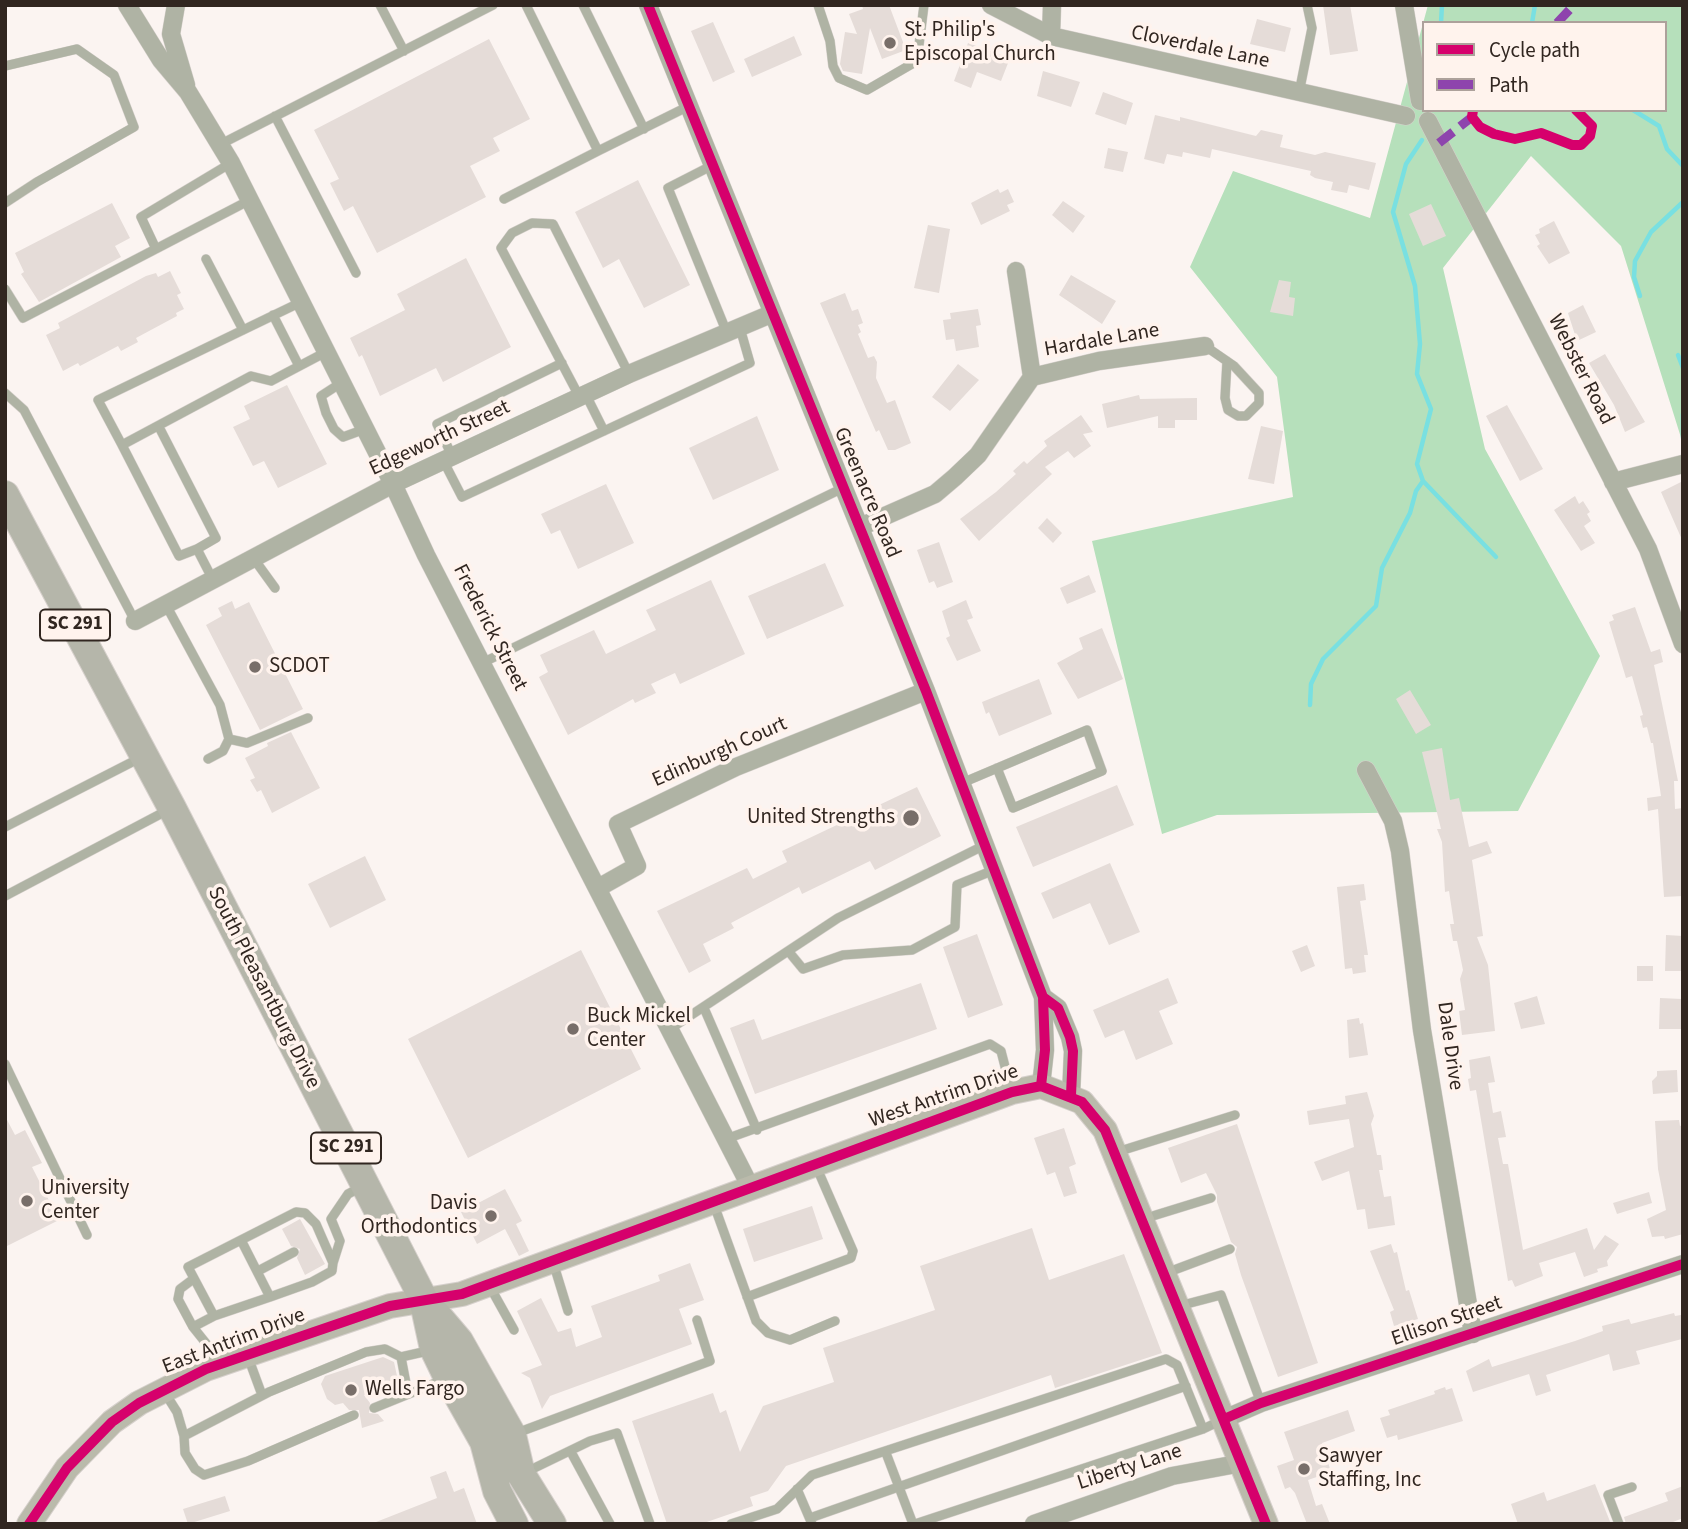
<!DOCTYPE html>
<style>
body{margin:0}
#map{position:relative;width:1688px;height:1529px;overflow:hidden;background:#fbf4f1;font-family:"Source Sans 3",sans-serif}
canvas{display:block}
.frame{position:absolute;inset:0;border:7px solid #312620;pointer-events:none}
.legend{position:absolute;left:1422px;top:21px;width:245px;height:91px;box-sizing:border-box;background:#fff3ed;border:2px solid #ada19b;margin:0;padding:9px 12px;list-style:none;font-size:21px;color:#312620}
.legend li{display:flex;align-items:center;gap:14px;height:35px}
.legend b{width:35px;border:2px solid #ada19b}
</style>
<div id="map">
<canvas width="1688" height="1529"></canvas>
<div class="frame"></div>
<ul class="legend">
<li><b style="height:9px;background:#d6006c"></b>Cycle path</li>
<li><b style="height:9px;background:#8e44ad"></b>Path</li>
</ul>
</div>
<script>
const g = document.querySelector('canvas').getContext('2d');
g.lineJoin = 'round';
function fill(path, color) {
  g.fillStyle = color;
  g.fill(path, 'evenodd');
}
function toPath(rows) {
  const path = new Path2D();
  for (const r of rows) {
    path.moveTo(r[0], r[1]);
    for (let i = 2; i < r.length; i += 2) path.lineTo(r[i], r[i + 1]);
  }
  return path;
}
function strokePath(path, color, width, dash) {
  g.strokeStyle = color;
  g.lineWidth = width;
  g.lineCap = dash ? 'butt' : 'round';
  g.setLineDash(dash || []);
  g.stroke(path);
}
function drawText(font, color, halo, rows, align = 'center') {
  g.font = font + ' "Source Sans 3",sans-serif';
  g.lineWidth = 7;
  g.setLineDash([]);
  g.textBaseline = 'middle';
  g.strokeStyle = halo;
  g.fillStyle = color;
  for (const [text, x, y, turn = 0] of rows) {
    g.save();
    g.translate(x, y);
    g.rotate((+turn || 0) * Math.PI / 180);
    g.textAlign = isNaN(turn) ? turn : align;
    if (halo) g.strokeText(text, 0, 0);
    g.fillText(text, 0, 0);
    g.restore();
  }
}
fill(toPath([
 [1428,5,1683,5,1683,444,1621,246,1531,156,1443,268,1485,449,1600,656,1518,811,1217,815,1162,834,1092,541,1293,497,1277,377,1190,267,1233,171,1370,218],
 [1424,23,1665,23,1665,110,1424,110]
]), '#b6e0bb');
strokePath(toPath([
 [1441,23,1442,5],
 [1532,23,1535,5],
 [1633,110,1659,126,1667,149,1683,166],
 [1422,140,1406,164,1393,212,1415,286,1420,344,1417,374,1431,409,1417,464,1423,481,1496,557],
 [1640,296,1634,277,1635,261,1651,232,1683,202],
 [1678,355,1683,368],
 [1683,438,1683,414],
 [1310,705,1311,684,1323,659,1376,606,1382,568,1410,513,1416,491,1423,481]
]), '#79e0e1', 4.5);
fill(toPath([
 [862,5,889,5,906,50,882,59,870,28,862,74,843,71,840,64,845,32,857,34,849,14,863,9],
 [1323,5,1350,5,1358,51,1330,55],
 [1257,19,1291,28,1285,52,1250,44],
 [713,22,735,72,713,82,691,31],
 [794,36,802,55,752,77,744,59],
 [489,39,530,119,493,138,500,151,470,166,486,197,377,253,353,206,344,211,330,183,339,179,314,130],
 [968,43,1010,58,1001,81,977,72,971,88,954,81],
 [1043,71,1080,82,1071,107,1037,96],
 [1103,92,1133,103,1126,125,1095,114],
 [1155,115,1180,121,1180,117,1256,136,1261,130,1283,135,1280,147,1315,155,1325,152,1376,163,1369,190,1349,185,1347,193,1331,190,1333,182,1315,178,1310,175,1311,171,1212,149,1210,158,1183,152,1182,157,1167,154,1164,164,1144,159],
 [1108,148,1128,152,1123,172,1104,168],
 [638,180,690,285,644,308,619,259,603,268,575,212],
 [998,189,1000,193,1008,189,1014,202,1007,205,1010,211,981,225,971,203],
 [1063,201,1085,216,1073,233,1052,215],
 [112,203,130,238,115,246,121,257,39,302,21,274,24,272,15,253],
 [1431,204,1446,236,1423,246,1409,214],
 [1554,221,1570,253,1549,264,1537,246,1540,244,1535,235,1540,233,1539,229],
 [928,225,950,229,939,293,914,288],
 [466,258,511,347,443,382,436,368,380,396,362,355,359,357,350,338,405,310,397,294],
 [170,271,181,293,177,295,184,309,176,313,177,316,136,338,138,342,121,351,118,346,80,366,78,363,63,371,46,335,60,328,58,323,146,276,156,273,158,277],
 [1071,275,1116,301,1102,324,1059,295],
 [1279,280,1291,282,1289,297,1295,298,1293,316,1270,312],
 [845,293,852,311,858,309,863,323,858,325,861,332,858,334,868,358,874,356,877,362,876,378,887,403,895,400,911,443,895,450,888,450,879,430,876,432,820,303],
 [1583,305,1596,332,1577,341,1568,313],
 [978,309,981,325,976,326,979,347,956,351,954,339,946,340,943,320,951,319,950,313],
 [1605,354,1645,422,1625,432,1614,405,1589,363],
 [958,364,979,380,950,411,932,397],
 [287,385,327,464,278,488,264,461,253,466,233,427,250,419,244,406],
 [1139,395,1140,399,1197,398,1197,420,1175,420,1175,428,1158,428,1158,416,1107,428,1102,404],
 [1507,405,1543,469,1520,481,1486,416],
 [1081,415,1093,432,1083,434,1091,446,1074,458,1068,451,1045,467,1052,474,979,541,960,519,996,492,1016,474,1013,471,1024,461,1027,464,1047,446,1044,441],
 [757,416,779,470,713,500,689,448],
 [1261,426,1283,431,1274,484,1248,479],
 [1683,481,1683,542,1661,492],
 [606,484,634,543,578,569,560,530,551,534,541,514],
 [1575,496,1579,504,1583,501,1590,512,1587,514,1591,521,1584,526,1595,543,1581,551,1554,510],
 [1047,518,1062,533,1053,543,1038,528],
 [939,542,953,582,937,588,934,581,929,583,917,550],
 [825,563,844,606,767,639,748,596],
 [1089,575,1096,592,1067,604,1060,588],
 [711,580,745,654,680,684,675,673,651,684,656,693,635,703,633,699,568,735,539,677,548,672,540,655,594,630,606,654,656,630,646,610],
 [966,600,973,618,967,620,981,651,957,661,946,638,950,636,942,611],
 [232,601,235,609,249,602,303,709,260,730,206,625,222,616,218,608],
 [1635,607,1651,652,1660,649,1663,662,1654,665,1678,781,1674,781,1675,809,1683,808,1683,896,1664,897,1658,809,1648,811,1647,798,1661,796,1653,743,1651,743,1647,727,1643,728,1640,716,1643,715,1632,676,1626,678,1609,622,1614,620,1612,615],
 [1102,628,1123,679,1078,699,1057,663,1083,649,1079,638],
 [1039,679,1052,714,999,736,989,712,986,714,982,702],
 [1410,690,1431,725,1416,734,1396,699],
 [291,732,320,788,272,813,261,790,257,792,250,780,255,778,245,758,268,746,267,743],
 [1442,748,1450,800,1459,798,1469,847,1487,841,1492,853,1472,860,1483,936,1477,937,1488,965,1495,1031,1462,1035,1459,1011,1465,1010,1460,979,1463,970,1457,941,1453,941,1450,924,1454,924,1449,891,1445,892,1442,842,1437,829,1441,829,1422,752],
 [1117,785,1134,825,1033,867,1016,827],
 [917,787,941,836,875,870,870,861,802,894,799,887,731,923,734,928,703,944,711,961,689,973,657,911,747,868,753,879,787,862,782,851],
 [365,856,386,900,330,928,308,884],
 [1110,863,1140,932,1109,945,1090,903,1053,919,1041,893],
 [1364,884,1366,900,1360,901,1368,955,1364,955,1366,972,1353,974,1352,968,1345,969,1337,887],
 [977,934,1003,1005,968,1018,943,947],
 [1666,935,1683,936,1683,971,1665,971],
 [1307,945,1315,966,1301,972,1292,951],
 [581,950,641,1069,468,1158,408,1039],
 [1637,966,1653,966,1653,981,1637,981],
 [1168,978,1178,1003,1159,1011,1173,1044,1136,1060,1124,1030,1105,1038,1093,1010],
 [921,983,937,1029,755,1094,730,1028,754,1019,762,1040],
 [1537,996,1545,1024,1521,1029,1514,1003],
 [1660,998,1682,999,1683,1029,1659,1029],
 [1359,1018,1360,1024,1363,1023,1368,1055,1349,1058,1347,1020],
 [1490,1056,1495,1082,1488,1083,1493,1113,1501,1111,1506,1137,1498,1138,1503,1164,1508,1164,1523,1250,1587,1228,1594,1250,1605,1235,1619,1244,1607,1261,1608,1266,1597,1269,1598,1272,1584,1277,1575,1252,1539,1263,1543,1276,1515,1287,1512,1280,1508,1281,1476,1090,1470,1091,1468,1079,1471,1078,1469,1060],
 [1677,1070,1678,1092,1653,1094,1652,1081,1657,1076,1657,1071],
 [1367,1092,1374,1116,1371,1124,1377,1155,1381,1155,1383,1170,1379,1170,1384,1197,1391,1196,1395,1225,1368,1229,1365,1209,1357,1210,1349,1171,1322,1181,1314,1162,1354,1147,1349,1119,1309,1125,1307,1111,1346,1104,1345,1096],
 [5,1116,15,1135,25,1130,42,1163,32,1167,59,1220,5,1247],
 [1679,1120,1680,1126,1683,1125,1683,1234,1665,1239,1664,1236,1652,1237,1647,1219,1666,1210,1658,1169,1655,1121],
 [1237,1124,1318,1363,1278,1377,1241,1275,1235,1254,1237,1247,1231,1242,1217,1202,1217,1195,1206,1173,1181,1183,1168,1148],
 [1064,1128,1076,1164,1069,1167,1077,1193,1064,1197,1055,1172,1047,1175,1034,1138],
 [505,1189,522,1221,516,1224,529,1251,519,1256,505,1229,477,1244,461,1212],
 [1649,1192,1652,1203,1617,1214,1613,1203],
 [812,1206,823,1239,754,1262,743,1229],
 [300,1219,325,1264,305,1275,297,1258,300,1249,291,1246,282,1229],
 [1032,1228,1049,1280,1124,1254,1162,1353,1055,1388,1051,1375,786,1466,768,1491,750,1497,753,1506,701,1524,667,1524,632,1421,713,1393,720,1413,726,1410,740,1452,763,1406,834,1382,823,1348,935,1310,920,1266],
 [1391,1244,1394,1253,1397,1252,1406,1291,1409,1290,1418,1319,1394,1326,1390,1312,1394,1310,1370,1251],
 [690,1263,704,1300,679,1309,692,1344,550,1396,542,1409,530,1378,521,1373,542,1365,517,1311,541,1298,558,1332,571,1328,576,1347,602,1337,591,1306,660,1281,658,1275],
 [1674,1313,1675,1316,1681,1315,1682,1339,1636,1351,1640,1364,1613,1371,1609,1354,1546,1375,1551,1391,1536,1396,1529,1374,1473,1392,1466,1371,1489,1359,1492,1367,1575,1341,1603,1331,1602,1326,1629,1319,1631,1324],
 [383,1357,394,1362,397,1376,391,1386,364,1395,370,1403,369,1413,378,1414,384,1421,362,1428,359,1410,349,1410,343,1403,335,1405,327,1399,321,1384,325,1376],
 [1445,1387,1446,1390,1452,1388,1463,1421,1398,1440,1397,1435,1387,1438,1380,1418,1390,1415,1388,1410,1435,1394,1434,1391],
 [1348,1410,1355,1431,1322,1443,1331,1472,1308,1480,1316,1506,1322,1504,1330,1524,1307,1524,1295,1493,1290,1487,1285,1489,1277,1466,1294,1460,1284,1432],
 [446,1471,454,1492,464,1488,477,1524,371,1524,437,1498,430,1477],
 [1595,1484,1611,1524,1518,1524,1511,1504,1544,1492,1547,1501],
 [1683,1486,1683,1518,1668,1524,1626,1524,1624,1517,1668,1501,1665,1493],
 [225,1496,230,1511,188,1524,183,1509]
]), '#e5dcd8');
const lane = toPath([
 [380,5,404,51],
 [526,5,598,151,689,106],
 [583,5,644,129],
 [818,5,830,41,833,66,839,78,867,90,917,61,924,5],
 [5,66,77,49,114,75,134,127,37,182,5,203],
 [1299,93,1312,28,1307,5],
 [275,116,356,273],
 [221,144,493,5],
 [713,165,668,188,727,333],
 [504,199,598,151],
 [156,249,141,217,231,163],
 [206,259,243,330],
 [5,289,23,318,250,200],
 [299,303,98,400,122,445,251,376,271,381,326,352],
 [273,315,299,366],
 [1205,346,1234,366,1259,393,1259,403,1246,416,1238,416,1228,410,1225,398,1227,361],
 [341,383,321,396,326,413,334,429,343,437,365,429],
 [5,393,24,410,135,621],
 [587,397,604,431],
 [580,398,501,248,512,233,532,223,553,224,629,374],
 [159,427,216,538,197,549,213,580],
 [122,445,179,556,197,549],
 [453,458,437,424,562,363],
 [444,462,462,497,750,363,740,328],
 [254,559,275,588],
 [166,605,220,705,229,739,223,751,208,759],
 [482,663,843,488],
 [229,739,247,743,308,718],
 [962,783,1087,730,1102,771,1013,808,997,768],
 [5,827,140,758],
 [5,896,168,810],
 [789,952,803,969,843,955,912,950,955,927,957,885,994,870],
 [704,1008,757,1130],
 [670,1029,838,918,985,845],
 [5,1064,87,1235],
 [726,1139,990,1044,1001,1051,1011,1090],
 [1117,1152,1235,1115],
 [713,1202,756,1321,768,1333,790,1340,835,1321],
 [1143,1219,1211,1198],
 [241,1240,296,1212,305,1213,316,1224,333,1263,332,1271,312,1282,270,1297],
 [553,1262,568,1311],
 [333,1263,340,1241,331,1219,348,1194,363,1186],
 [258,1271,294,1252],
 [1166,1273,1230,1249],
 [192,1280,180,1289,178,1299,193,1327],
 [489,1285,514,1330],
 [747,1297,851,1258,853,1251,816,1166],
 [1179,1306,1221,1295,1261,1403],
 [214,1316,188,1267,241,1240,270,1297,214,1316,193,1327,221,1362],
 [248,1357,262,1395],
 [401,1357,408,1394],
 [165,1393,177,1412,184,1436],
 [374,1408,443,1380],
 [354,1415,248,1461,204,1475,195,1469,185,1453,184,1436,269,1392,366,1352,385,1349,401,1357,432,1350],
 [514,1434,710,1361,697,1320],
 [571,1452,610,1524],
 [886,1453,913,1524],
 [524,1473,590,1441,617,1433,650,1524],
 [797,1489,812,1524],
 [810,1518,1186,1386],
 [731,1524,777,1509,812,1475,1166,1359,1177,1365,1203,1429],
 [915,1524,1203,1429,1222,1420],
 [1619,1524,1608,1495,1632,1487]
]);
const street = toPath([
 [127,5,161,60,188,92,231,163,393,484,426,555,750,1186],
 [176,5,171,34,186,85],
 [648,5,926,691,1043,997,1045,1050,1041,1086],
 [991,5,1051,36,1406,116],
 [1404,5,1420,101],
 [1051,36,1052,5],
 [1428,121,1648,549,1683,644],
 [1016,271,1032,377],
 [1613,482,1683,464],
 [860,527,935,494,955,477,978,455,1032,377,1099,361,1205,346],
 [135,621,393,484,629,374,771,314],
 [1366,770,1393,821,1400,851,1422,1030,1473,1334],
 [598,888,637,866,618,824,736,767,926,691],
 [1043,997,1058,1008,1070,1037,1073,1051,1071,1095],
 [1224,1419,1261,1403,1683,1264],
 [1034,1524,1172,1476,1242,1463]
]);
const secondary = toPath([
 [29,1524,67,1468,112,1422,139,1403,206,1369,390,1306,462,1294,1012,1092,1041,1086,1082,1102,1105,1130,1266,1524]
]);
const primary = toPath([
 [5,495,172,808,423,1298,434,1349,448,1378,484,1442,521,1474],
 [425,1301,459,1341,512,1435,521,1474,552,1524],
 [484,1442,497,1491,514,1524]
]);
strokePath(lane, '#d6d0cc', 10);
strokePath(street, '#d6d0cc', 19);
strokePath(secondary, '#d6d0cc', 26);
strokePath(primary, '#d6d0cc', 30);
strokePath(lane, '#afb3a4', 9);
strokePath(street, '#afb3a4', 18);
strokePath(secondary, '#babaab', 24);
strokePath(primary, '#b5b6aa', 28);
strokePath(toPath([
 [1557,23,1574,5],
 [1439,143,1472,117]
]), '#8e44ad', 9, [18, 9]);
strokePath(toPath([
 [648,5,926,691,1043,997,1045,1050,1041,1086],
 [1473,110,1472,117,1480,127,1494,134,1515,139,1541,133,1572,145,1581,145,1590,136,1592,126,1576,110],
 [1043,997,1058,1008,1070,1037,1073,1051,1071,1095],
 [1224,1419,1261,1403,1683,1264],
 [29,1524,67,1468,112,1422,139,1403,206,1369,390,1306,462,1294,1012,1092,1041,1086,1082,1102,1105,1130,1266,1524]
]), '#d6006c', 10);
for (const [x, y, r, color] of [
 [890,43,7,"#786e69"],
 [255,667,7,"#786e69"],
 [911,818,9,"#786e69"],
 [573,1029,7,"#786e69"],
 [27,1201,7,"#786e69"],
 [491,1216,7,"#786e69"],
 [351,1390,7,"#786e69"],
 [1304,1469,7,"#786e69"]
]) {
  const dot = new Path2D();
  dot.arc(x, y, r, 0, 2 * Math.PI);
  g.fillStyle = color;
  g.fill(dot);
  strokePath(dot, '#fff3ed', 2.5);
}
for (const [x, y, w] of [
 [75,625,70],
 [346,1148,70]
]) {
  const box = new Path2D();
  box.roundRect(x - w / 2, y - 15.5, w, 31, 5);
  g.fillStyle = '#fff3ed';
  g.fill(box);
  strokePath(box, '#312620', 2);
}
drawText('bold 19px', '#312620', null, [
 ["SC 291",75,625],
 ["SC 291",346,1148]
]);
drawText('21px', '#312620', '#fff3ed', [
 ["St. Philip's",904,31],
 ["Episcopal Church",904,55],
 ["SCDOT",269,667],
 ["United Strengths",895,818,"right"],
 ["Buck Mickel",587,1017],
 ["Center",587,1041],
 ["University",41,1189],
 ["Center",41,1213],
 ["Davis",477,1204,"right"],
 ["Orthodontics",477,1228,"right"],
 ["Wells Fargo",365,1390],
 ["Sawyer",1318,1457],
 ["Staffing, Inc",1318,1481]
], 'left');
drawText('21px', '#312620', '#fff3ed', [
 ["Cloverdale Lane",1200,48,12],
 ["Hardale Lane",1102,341,-10],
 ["Webster Road",1580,370,63],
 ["Edgeworth Street",440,439,-25],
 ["Greenacre Road",866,493,67],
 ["Frederick Street",489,628,63],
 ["Edinburgh Court",720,753,-24],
 ["South Pleasantburg Drive",263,988,63],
 ["Dale Drive",1449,1046,82],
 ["West Antrim Drive",944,1097,-19],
 ["Ellison Street",1447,1322,-19],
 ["East Antrim Drive",234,1342,-21],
 ["Liberty Lane",1130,1468,-18]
]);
</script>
